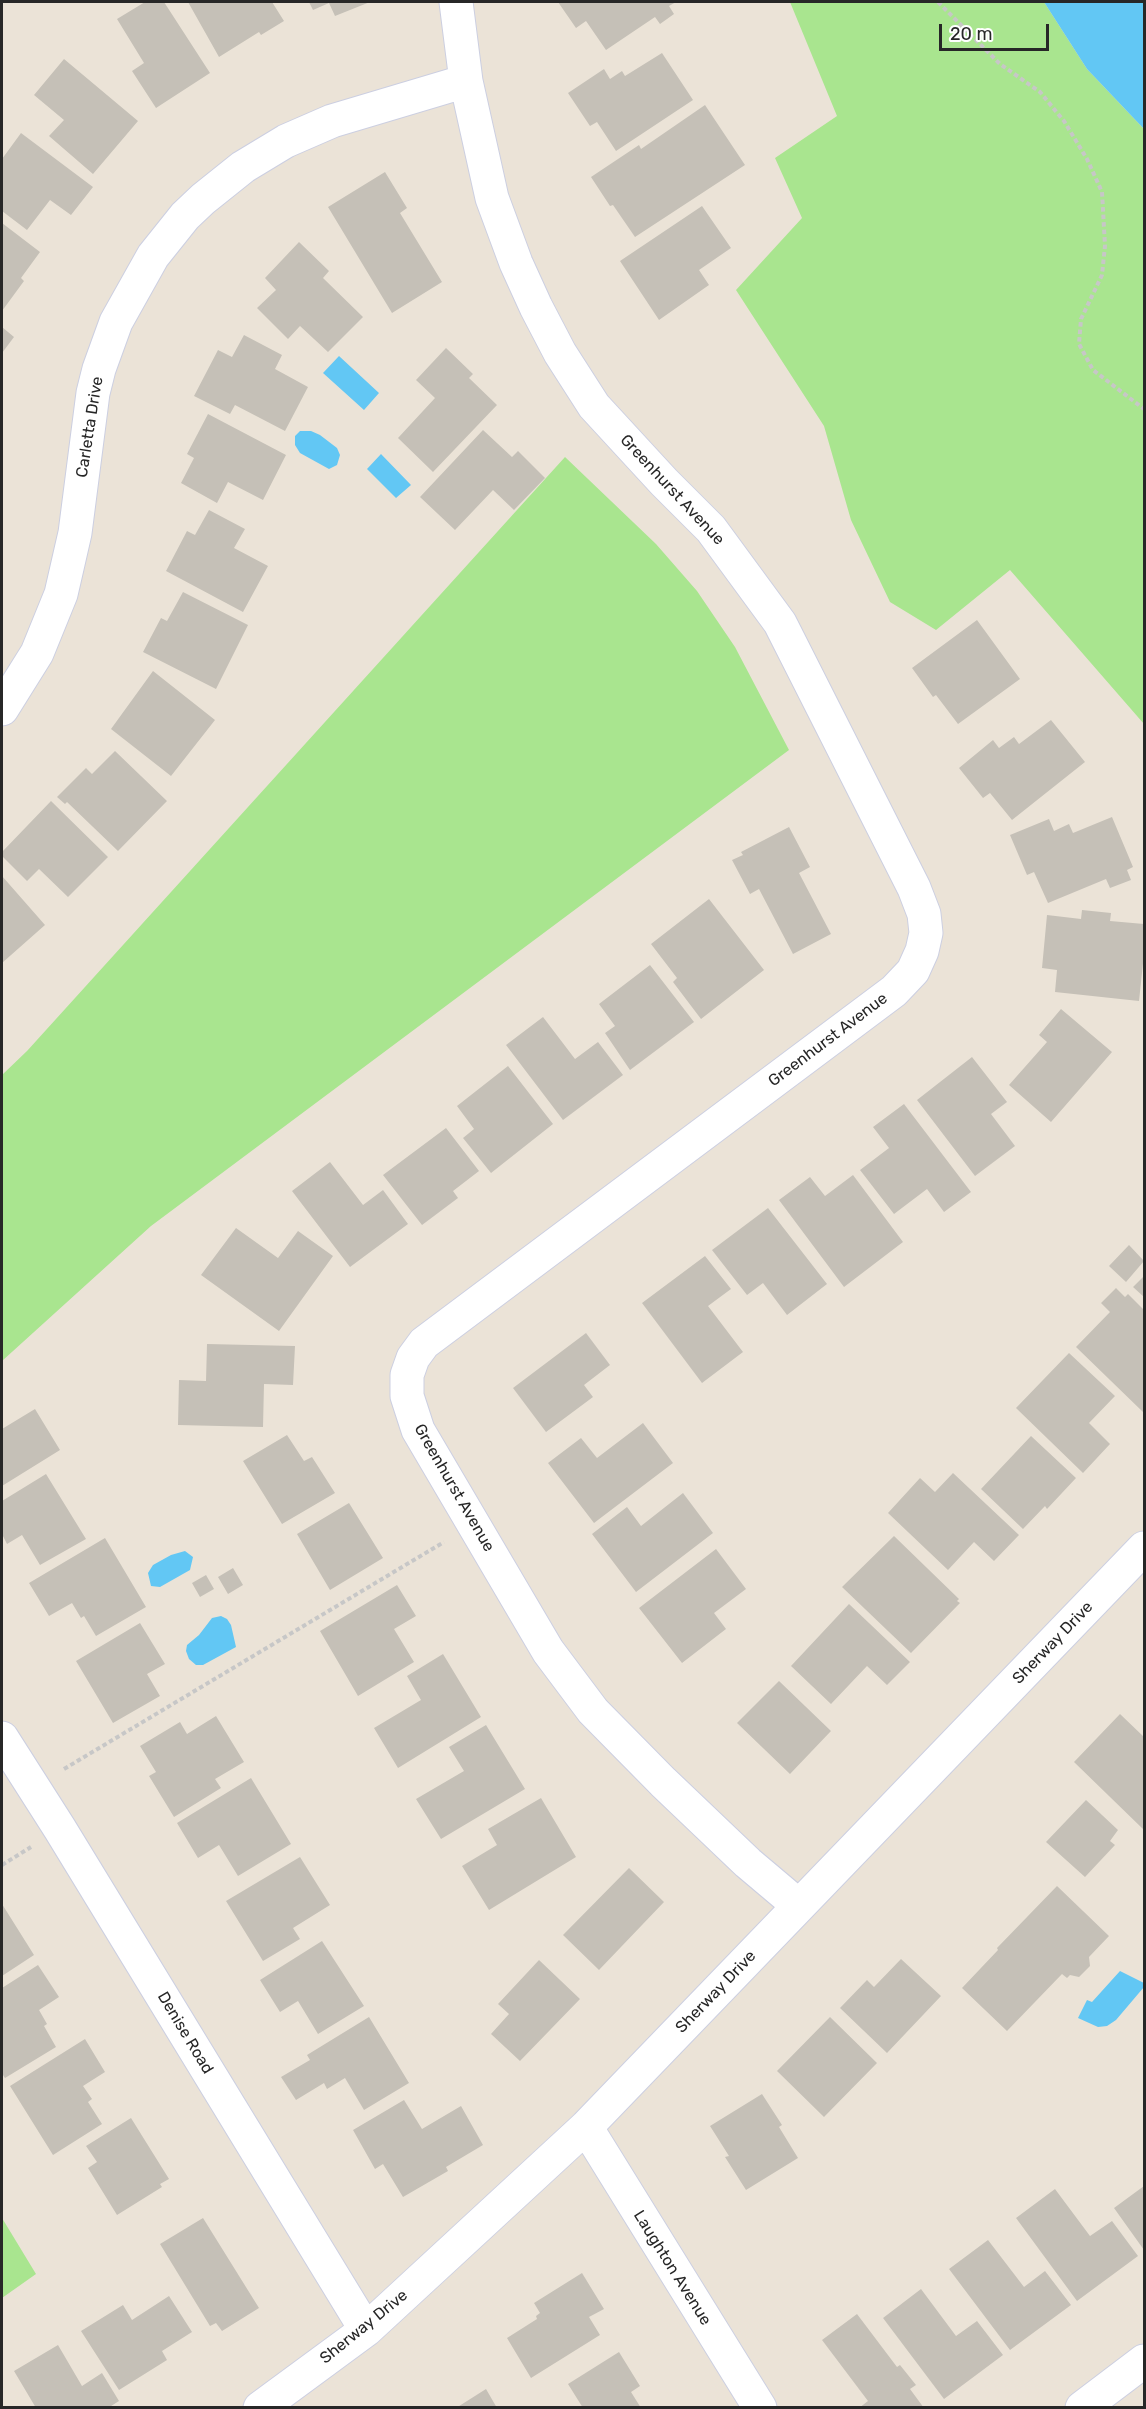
<!DOCTYPE html>
<style>
body{margin:0}
#map{position:relative;width:1146px;height:2409px;overflow:hidden;background:#ebe3d7;font-family:Rubik,sans-serif}
canvas{display:block}
.frame{position:absolute;inset:0;border:3px solid #272727;pointer-events:none}
.scale{position:absolute;left:939px;top:24px;width:110px;height:27px;box-sizing:border-box;border:3px solid #272727;border-top:0;padding-left:8px;font-size:18px;line-height:21px;white-space:nowrap;color:#272727;-webkit-text-stroke:4px #fff;paint-order:stroke}
</style>
<div id="map">
<canvas width="1146" height="2409"></canvas>
<div class="frame"></div>
<div class="scale">20 m</div>
</div>
<script>
const g = document.querySelector('canvas').getContext('2d');
g.lineJoin = 'round';
function fill(path, color) {
  g.fillStyle = color;
  g.fill(path, 'evenodd');
}
function toPath(rows) {
  const path = new Path2D();
  for (const r of rows) {
    path.moveTo(r[0], r[1]);
    for (let i = 2; i < r.length; i += 2) path.lineTo(r[i], r[i + 1]);
  }
  return path;
}
function strokePath(path, color, width, dash) {
  g.strokeStyle = color;
  g.lineWidth = width;
  g.lineCap = dash ? 'butt' : 'round';
  g.setLineDash(dash || []);
  g.stroke(path);
}
function drawText(font, color, halo, rows, align = 'center') {
  g.font = font + ' Rubik,sans-serif';
  g.lineWidth = 6;
  g.setLineDash([]);
  g.textBaseline = 'middle';
  g.strokeStyle = halo;
  g.fillStyle = color;
  for (const [text, x, y, turn = 0] of rows) {
    g.save();
    g.translate(x, y);
    g.rotate((+turn || 0) * Math.PI / 180);
    g.textAlign = isNaN(turn) ? turn : align;
    if (halo) g.strokeText(text, 0, 0);
    g.fillText(text, 0, 0);
    g.restore();
  }
}
fill(toPath([
 [790,2,1044,2,1087,69,1144,129,1144,724,1010,570,936,630,890,602,851,520,824,426,736,290,802,218,775,158,837,116],
 [565,457,656,544,697,591,735,647,789,750,151,1226,2,1361,2,1075,27,1051],
 [2,2218,36,2274,2,2298]
]), '#a9e58f');
fill(toPath([
 [1044,2,1144,2,1144,129,1087,69],
 [339,356,379,393,364,410,323,373],
 [300,431,311,431,320,435,337,448,340,455,337,465,329,469,300,453,295,445,295,436],
 [381,454,411,485,396,498,367,469],
 [185,1551,193,1557,190,1570,160,1587,151,1586,148,1573,153,1565,171,1555],
 [221,1616,227,1619,231,1625,236,1647,203,1665,196,1665,189,1659,186,1651,187,1645,199,1635,212,1618],
 [1120,1971,1144,1983,1144,1987,1116,2020,1107,2026,1098,2027,1078,2018,1087,2000,1092,2002]
]), '#62c7f4');
fill(toPath([
 [145,2,164,2,210,73,156,108,132,71,144,63,117,19],
 [188,2,272,2,284,21,261,35,259,32,219,57],
 [309,2,370,2,335,16,329,3,313,10],
 [558,2,676,2,669,6,674,14,660,24,655,17,606,50,586,21,576,28],
 [662,53,693,100,616,151,597,122,590,126,568,93,604,69,610,79,622,71,625,76],
 [64,59,138,121,93,174,49,136,64,120,34,95],
 [705,105,745,165,635,237,613,205,610,206,591,177,639,145,641,149],
 [21,133,93,187,71,215,50,200,27,230,2,211,2,159],
 [385,172,407,208,400,213,442,282,392,313,328,207],
 [702,206,731,248,699,270,709,285,659,320,620,261],
 [2,223,40,252,21,278,24,281,2,311],
 [299,242,329,271,323,278,363,317,328,352,300,326,288,339,257,308,276,290,265,278],
 [2,327,14,337,2,353],
 [244,335,282,355,275,369,308,387,285,431,235,405,230,414,194,396,218,350,232,357],
 [446,348,473,374,469,378,497,405,433,472,398,438,435,398,416,380],
 [208,414,286,455,263,500,228,482,217,503,181,483,194,458,187,454],
 [483,430,512,457,518,451,545,478,514,510,493,490,455,530,420,497],
 [209,510,245,529,234,548,268,566,243,612,166,571,187,531,195,535],
 [183,592,248,625,216,689,143,652,161,618,167,621],
 [977,620,1020,679,958,724,936,695,933,697,912,668],
 [153,671,215,720,171,776,111,729],
 [1051,720,1085,762,1012,820,990,793,983,798,959,768,993,740,999,748,1014,737,1019,744],
 [115,751,167,801,118,851,67,802,65,804,57,797,86,768,92,774],
 [51,801,108,857,68,897,39,869,27,881,2,856,2,852],
 [1112,817,1133,867,1127,870,1131,880,1110,888,1106,879,1048,903,1034,872,1027,875,1010,835,1049,819,1054,831,1069,824,1073,833],
 [789,827,810,867,799,873,831,934,793,954,759,889,750,894,732,860,743,855,741,852],
 [2,876,45,925,2,963],
 [709,899,764,970,701,1019,673,982,677,978,651,944],
 [1082,910,1111,913,1110,921,1144,924,1144,954,1139,1001,1055,992,1057,970,1042,968,1047,915,1081,919],
 [650,965,694,1022,630,1070,605,1033,615,1026,599,1004],
 [1061,1009,1112,1052,1051,1122,1009,1085,1047,1042,1039,1035],
 [543,1017,575,1059,598,1042,623,1075,563,1120,506,1045],
 [972,1057,1007,1102,991,1114,1015,1146,975,1176,917,1100],
 [508,1066,553,1124,491,1173,463,1138,474,1129,457,1106],
 [904,1104,971,1192,944,1212,927,1189,894,1214,860,1170,889,1148,873,1127],
 [446,1128,479,1171,453,1191,458,1198,422,1225,383,1175],
 [330,1162,363,1205,383,1190,408,1224,350,1267,292,1191],
 [853,1175,903,1242,844,1287,779,1200,810,1177,825,1196],
 [768,1208,827,1284,787,1315,763,1283,747,1295,712,1250],
 [236,1228,278,1258,298,1231,333,1256,279,1331,201,1275],
 [1129,1245,1144,1261,1126,1282,1109,1266],
 [705,1256,731,1289,708,1306,743,1352,702,1383,642,1303],
 [1144,1276,1144,1297,1133,1287],
 [1116,1288,1125,1297,1128,1294,1144,1310,1144,1413,1076,1347,1110,1312,1101,1303],
 [586,1333,610,1365,584,1385,593,1397,546,1432,513,1388],
 [207,1344,295,1346,293,1385,264,1384,263,1427,178,1425,179,1380,206,1381],
 [1069,1353,1115,1396,1089,1423,1110,1444,1083,1473,1016,1408],
 [35,1409,60,1450,2,1486,2,1429],
 [643,1423,673,1463,594,1523,548,1463,581,1438,597,1458],
 [287,1435,304,1461,312,1457,335,1493,282,1524,243,1461],
 [1031,1436,1076,1478,1047,1509,1045,1506,1023,1529,981,1489],
 [953,1473,1019,1535,994,1561,974,1542,948,1570,888,1513,920,1478,935,1492],
 [46,1474,86,1539,40,1565,22,1535,7,1544,2,1534,2,1501],
 [683,1493,713,1533,636,1592,592,1534,627,1507,641,1526],
 [349,1503,383,1558,330,1590,297,1534],
 [894,1536,959,1599,957,1601,960,1603,911,1653,842,1587],
 [105,1538,146,1607,96,1636,84,1616,81,1618,72,1603,49,1616,29,1583],
 [716,1549,746,1589,714,1613,726,1629,682,1663,639,1608],
 [233,1568,243,1585,228,1594,218,1577],
 [206,1575,214,1589,200,1597,192,1583],
 [397,1585,416,1616,394,1629,414,1662,358,1696,320,1631],
 [849,1604,910,1662,887,1685,867,1666,831,1704,791,1666],
 [140,1623,165,1664,147,1674,160,1696,113,1723,76,1661],
 [443,1654,481,1717,398,1768,374,1728,421,1700,407,1676],
 [779,1681,831,1731,790,1774,737,1723],
 [1120,1714,1144,1737,1144,1830,1074,1762],
 [216,1716,244,1762,215,1779,221,1788,174,1817,149,1776,156,1772,140,1746,180,1722,187,1734],
 [486,1725,525,1789,441,1839,416,1799,464,1771,449,1747],
 [251,1778,291,1844,238,1876,219,1845,198,1858,177,1823],
 [541,1798,576,1857,489,1910,462,1866,497,1845,488,1829],
 [1086,1800,1118,1830,1110,1841,1115,1845,1085,1877,1046,1842],
 [300,1857,330,1905,293,1928,300,1939,263,1961,226,1901],
 [629,1868,664,1902,599,1970,563,1935],
 [1057,1886,1109,1936,1089,1957,1090,1966,1079,1977,1070,1975,1067,1978,1062,1974,1007,2031,962,1988,998,1950,997,1948],
 [2,1904,34,1955,2,1976],
 [322,1941,364,2006,318,2034,298,2001,280,2012,260,1980],
 [901,1959,941,1996,887,2053,840,2008,867,1980,874,1987],
 [539,1960,580,1999,520,2061,491,2034,509,2014,498,2004],
 [38,1965,59,1997,39,2010,47,2024,44,2026,56,2047,5,2078,3,2075,2,2076,2,1988],
 [369,2017,409,2083,364,2110,345,2078,327,2089,324,2083,296,2100,281,2077,310,2060,307,2055],
 [830,2017,877,2063,824,2117,777,2071],
 [85,2039,105,2072,83,2086,92,2099,88,2102,102,2124,53,2155,10,2086],
 [762,2094,782,2125,779,2127,798,2158,746,2190,725,2157,729,2156,710,2126],
 [404,2100,422,2129,461,2106,483,2145,446,2167,448,2171,403,2197,383,2164,375,2169,353,2130],
 [131,2118,169,2179,160,2184,162,2187,117,2215,88,2168,97,2162,86,2146],
 [1144,2186,1144,2250,1114,2208],
 [1055,2189,1090,2236,1112,2221,1138,2256,1077,2301,1016,2218],
 [203,2218,259,2308,222,2331,216,2323,210,2326,160,2244],
 [988,2240,1024,2287,1045,2271,1071,2305,1010,2350,949,2269],
 [582,2273,604,2309,589,2317,600,2335,531,2378,507,2338,537,2319,536,2316,540,2313,534,2303],
 [921,2289,956,2336,977,2321,1003,2355,944,2399,883,2318],
 [169,2296,192,2332,162,2351,167,2360,119,2390,81,2331,123,2305,132,2320],
 [857,2314,897,2367,900,2365,916,2385,910,2389,924,2408,859,2408,868,2401,822,2340],
 [58,2345,82,2386,102,2373,119,2401,108,2408,36,2408,14,2371],
 [619,2352,640,2386,631,2392,641,2408,583,2408,568,2384],
 [486,2389,497,2408,456,2408]
]), '#c5c0b7');
const minor = toPath([
 [456,2,466,81,492,198,516,263,536,307,560,353,594,406,664,482,711,529,780,623,914,888,924,914,926,933,922,951,913,971,894,991,424,1343,413,1358,407,1375,407,1396,418,1430,548,1651,593,1711,663,1782,748,1863,799,1906],
 [2,709,37,653,61,594,75,533,93,393,99,369,116,322,153,256,185,216,203,199,243,167,286,141,332,121,466,81],
 [2,1738,60,1829,366,2330],
 [586,2127,760,2408],
 [260,2408,366,2330,586,2127,1144,1548],
 [1082,2408,1144,2361]
]);
strokePath(minor, '#cccfe1', 35);
strokePath(toPath([
 [938,2,1000,64,1040,92,1064,121,1087,159,1102,192,1105,246,1102,275,1081,319,1079,344,1093,370,1144,409],
 [64,1769,444,1542],
 [2,1865,31,1847]
]), '#c7c7c7', 4, [4.5, 3]);
strokePath(minor, '#fff', 33);
drawText('16px', '#272727', '#fff', [
 ["Carletta Drive",90,427,-81],
 ["Greenhurst Avenue",672,490,47],
 ["Greenhurst Avenue",828,1040,-37],
 ["Greenhurst Avenue",454,1488,60],
 ["Sherway Drive",1053,1643,-46],
 ["Sherway Drive",716,1992,-46],
 ["Denise Road",185,2033,59],
 ["Laughton Avenue",672,2268,58],
 ["Sherway Drive",364,2327,-39]
]);
</script>
